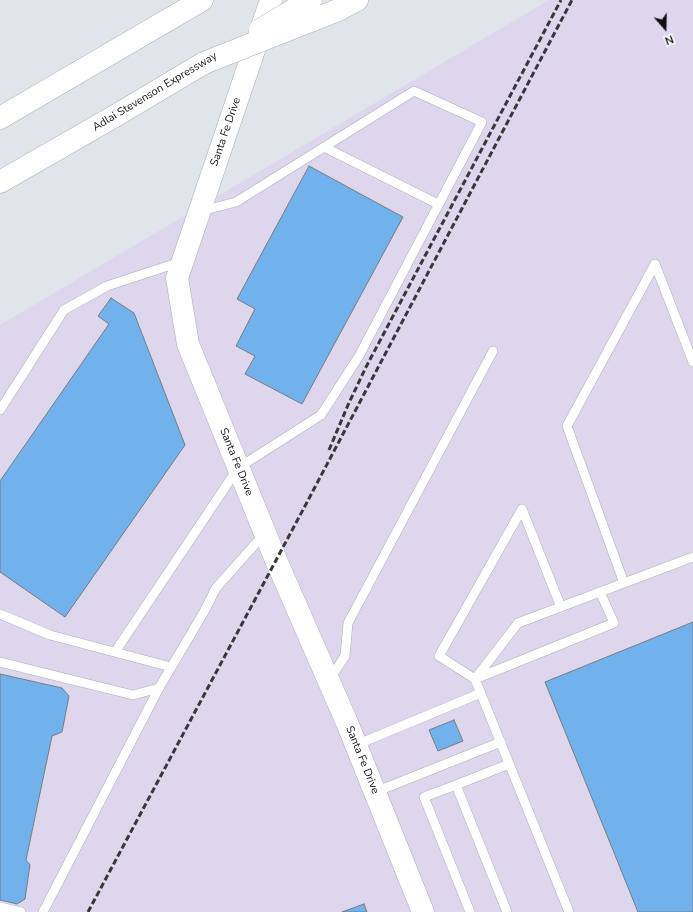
<!DOCTYPE html>
<style>
body{margin:0}
#map{position:relative;width:693px;height:912px;overflow:hidden;background:#dfe5eb;font-family:"Nunito Sans",sans-serif}
canvas{display:block}
.north{position:absolute;left:645px;top:8px;width:40px;height:40px;-webkit-text-stroke:3px #fff;paint-order:stroke;rotate:160deg;font-size:11px;font-weight:700;line-height:16px;text-align:center;color:#0e1012}
.north::after{content:'';display:block;margin:auto;width:14px;height:18px;background:#0e1012;clip-path:polygon(50% 0,100% 100%,50% 72%,0 100%)}
</style>
<div id="map">
<canvas width="693" height="912"></canvas>
<div class="north">N</div>
</div>
<script>
const g = document.querySelector('canvas').getContext('2d');
g.lineJoin = 'round';
function fill(path, color) {
  g.fillStyle = color;
  g.fill(path, 'evenodd');
}
function toPath(rows) {
  const path = new Path2D();
  for (const r of rows) {
    path.moveTo(r[0], r[1]);
    for (let i = 2; i < r.length; i += 2) path.lineTo(r[i], r[i + 1]);
  }
  return path;
}
function strokePath(path, color, width, dash) {
  g.strokeStyle = color;
  g.lineWidth = width;
  g.lineCap = dash ? 'butt' : 'round';
  g.setLineDash(dash || []);
  g.stroke(path);
}
function drawText(font, color, halo, rows, align = 'center') {
  g.font = font + ' "Nunito Sans",sans-serif';
  g.lineWidth = 3;
  g.setLineDash([]);
  g.textBaseline = 'middle';
  g.strokeStyle = halo;
  g.fillStyle = color;
  for (const [text, x, y, turn = 0] of rows) {
    g.save();
    g.translate(x, y);
    g.rotate((+turn || 0) * Math.PI / 180);
    g.textAlign = isNaN(turn) ? turn : align;
    if (halo) g.strokeText(text, 0, 0);
    g.fillText(text, 0, 0);
    g.restore();
  }
}
fill(toPath([
 [549,0,693,0,693,912,0,912,0,325]
]), '#ded6ec');
const building = toPath([
 [309,166,403,217,302,404,245,374,255,356,236,346,255,309,237,299,309,166],
 [111,298,134,313,185,445,65,617,0,572,0,481,109,324,98,316,111,298],
 [693,622,693,912,638,912,545,682,693,622],
 [0,674,62,688,69,696,62,732,52,736,26,860,30,865,25,899,17,904,0,900,0,674],
 [454,720,463,741,438,751,429,730,454,720],
 [364,904,367,912,342,912,364,904]
]);
fill(building, '#71b2ec');
strokePath(building, '#787d82', 1);
const service = toPath([
 [324,147,438,204],
 [0,410,64,310,107,286,180,262],
 [624,583,567,426,655,264,693,362],
 [561,607,522,509,439,656,475,679,614,623,600,592],
 [0,614,50,635,171,667],
 [115,652,238,468,321,415,359,356,482,122,414,91,236,202,201,211],
 [0,662,133,695,159,688],
 [330,679,345,656,348,623,493,351],
 [356,745,481,693],
 [456,785,424,797,470,912],
 [375,792,501,742],
 [0,907,21,912],
 [43,912,159,688,205,610,216,588,265,533],
 [507,912,456,785,509,764],
 [569,912,475,679,518,623,693,557]
]);
const tertiary = toPath([
 [271,0,177,278,188,344,276,560,348,725,423,912]
]);
const motorway = toPath([
 [338,10,357,0],
 [0,118,202,0],
 [0,182,115,116,204,63]
]);
strokePath(service, '#a9afb5', 10);
strokePath(tertiary, '#a9afb5', 23);
strokePath(motorway, '#a9afb5', 23);
strokePath(service, '#fff', 9);
strokePath(tertiary, '#fff', 22);
strokePath(motorway, '#fff', 22);
strokePath(toPath([
 [329,450,348,405,366,367,561,0],
 [88,912,305,506,572,0]
]), '#36383b', 3, [6, 3]);
const motorwayBridge = toPath([
 [260,30,310,0],
 [204,63,338,10]
]);
strokePath(motorwayBridge, '#a9afb5', 23, []);
strokePath(motorwayBridge, '#fff', 22);
drawText('11px', '#0e1012', '#fff', [
 ["Adlai Stevenson Expressway",155,92,-31],
 ["Santa Fe Drive",226,132,-71],
 ["Santa Fe Drive",236,462,68],
 ["Santa Fe Drive",362,760,68]
]);
</script>
